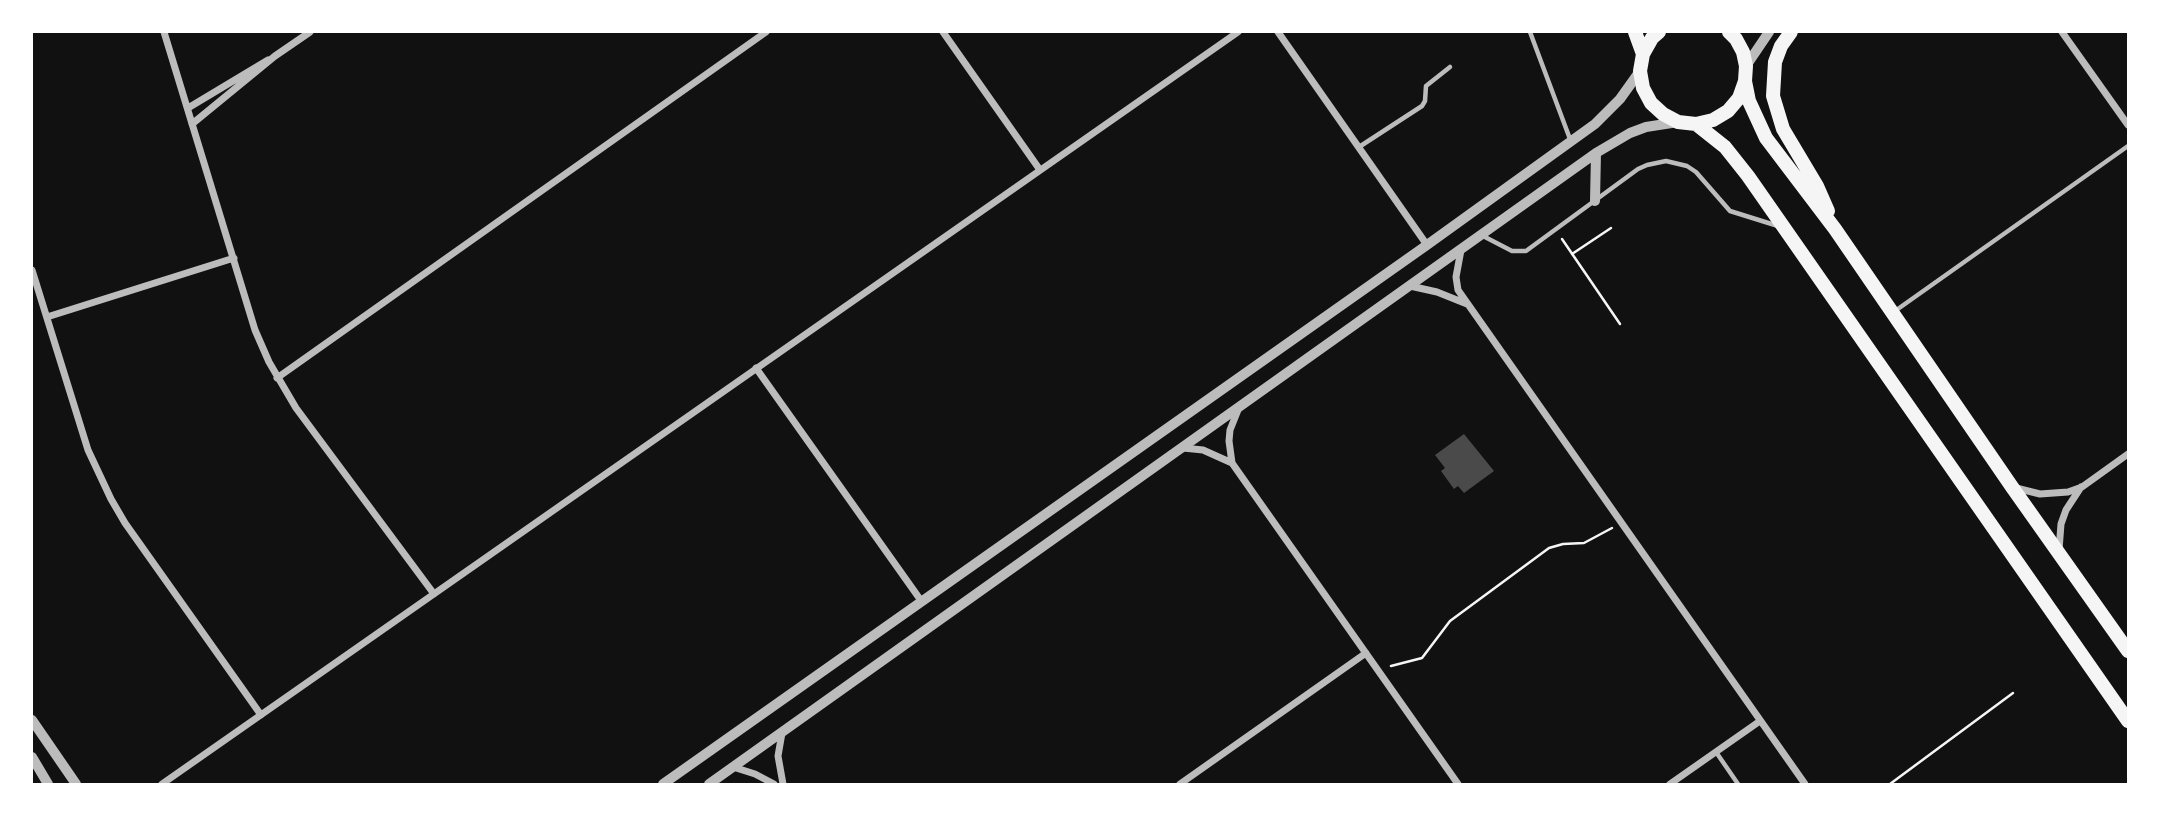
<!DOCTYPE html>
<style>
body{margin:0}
#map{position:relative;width:2160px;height:816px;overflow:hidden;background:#111;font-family:Overpass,sans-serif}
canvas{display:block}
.frame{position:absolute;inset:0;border:33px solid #fff;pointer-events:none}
</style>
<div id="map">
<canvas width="2160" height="816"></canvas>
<div class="frame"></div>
</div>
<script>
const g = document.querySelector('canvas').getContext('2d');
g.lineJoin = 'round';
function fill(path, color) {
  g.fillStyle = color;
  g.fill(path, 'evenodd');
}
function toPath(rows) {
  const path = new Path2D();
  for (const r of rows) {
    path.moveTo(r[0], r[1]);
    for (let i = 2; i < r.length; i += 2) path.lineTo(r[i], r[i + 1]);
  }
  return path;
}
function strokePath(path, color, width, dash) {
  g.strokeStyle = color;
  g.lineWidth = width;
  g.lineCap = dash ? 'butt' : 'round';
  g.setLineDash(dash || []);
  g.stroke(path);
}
fill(toPath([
 [1464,434,1494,471,1464,493,1458,486,1454,489,1441,471,1445,468,1435,455]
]), '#4a4a4a');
strokePath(toPath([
 [1562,239,1620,324],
 [1572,254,1611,228],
 [1391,666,1422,658,1450,621,1549,548,1563,544,1584,543,1612,528],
 [1890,784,2013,693]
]), '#f5f5f5', 2.5);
strokePath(toPath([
 [1530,32,1570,139],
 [1359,147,1422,106,1425,101,1426,86,1450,67],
 [1483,236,1512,251,1526,251,1638,169,1647,165,1666,161,1687,166,1696,172,1730,211,1778,226],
 [1895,311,2128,146],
 [1716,752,1738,784]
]), '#bcbcbc', 4.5);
strokePath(toPath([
 [164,32,255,330,269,362,296,408,434,594],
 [943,32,1040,170],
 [1278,32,1427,245],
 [2062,32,2128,125],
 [188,108,268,60],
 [192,124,275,56,310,32],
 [1461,250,1456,277,1458,290,1805,784],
 [32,270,88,450,111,499,125,523,261,715],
 [1410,286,1437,292,1467,304],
 [47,317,234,258],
 [756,368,922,602],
 [277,378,766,32],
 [1238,410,1230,430,1229,441,1232,463,1458,784],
 [1183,448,1203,450,1232,463],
 [2016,488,2040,494,2068,492,2082,487,2128,454],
 [2059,550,2061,524,2066,510,2081,487],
 [782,733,778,756,783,784],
 [733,767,755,774,774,784],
 [162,784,1238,32],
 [1180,784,1366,653],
 [1670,784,1760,721]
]), '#bcbcbc', 7);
strokePath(toPath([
 [1746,66,1769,32],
 [1595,201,1596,153],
 [32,720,76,784],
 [32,757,48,784],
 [663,784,1427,245,1595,124,1620,99,1640,71],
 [709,784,1596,153,1630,133,1646,127,1678,122]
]), '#bcbcbc', 10);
strokePath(toPath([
 [1635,32,1643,54],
 [1659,32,1652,38,1643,54,1640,71,1643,88,1651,103,1663,114,1678,122,1696,124,1713,120,1728,111,1739,98,1745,81,1746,66,1743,52,1736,39,1729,32],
 [1791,32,1781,46,1775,62,1773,96,1783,129,1817,186,1828,211],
 [1745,81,1749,101,1766,138,1835,229,2012,487,2128,651],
 [1696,124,1725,147,1748,176,2128,721]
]), '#f5f5f5', 14);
</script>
